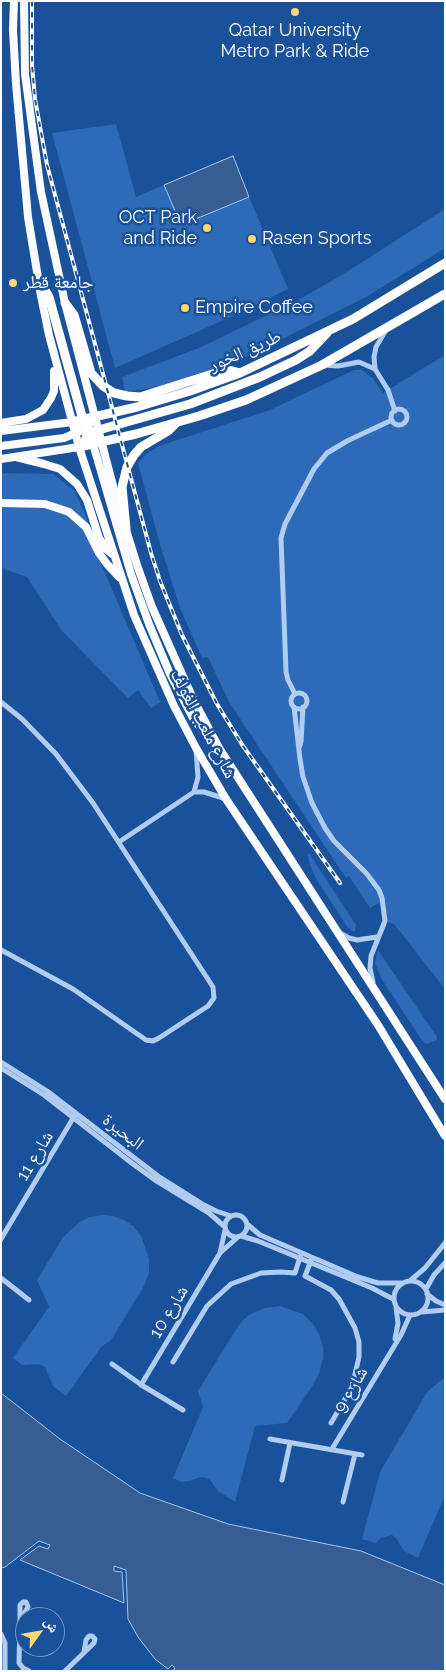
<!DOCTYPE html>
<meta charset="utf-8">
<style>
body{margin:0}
#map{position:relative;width:446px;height:1672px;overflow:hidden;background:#1a519b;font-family:Raleway,"Noto Naskh Arabic",sans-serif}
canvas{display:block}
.frame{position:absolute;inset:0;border:2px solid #fff;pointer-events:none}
.north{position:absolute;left:15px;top:1607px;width:50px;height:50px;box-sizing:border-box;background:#1a519b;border:1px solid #7697c3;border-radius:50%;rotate:58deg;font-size:14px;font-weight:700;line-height:20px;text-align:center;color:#fff}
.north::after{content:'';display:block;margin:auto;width:18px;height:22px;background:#ffd770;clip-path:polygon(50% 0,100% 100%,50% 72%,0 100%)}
</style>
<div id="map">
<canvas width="446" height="1672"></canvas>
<div class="frame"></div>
<div class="north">ش</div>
</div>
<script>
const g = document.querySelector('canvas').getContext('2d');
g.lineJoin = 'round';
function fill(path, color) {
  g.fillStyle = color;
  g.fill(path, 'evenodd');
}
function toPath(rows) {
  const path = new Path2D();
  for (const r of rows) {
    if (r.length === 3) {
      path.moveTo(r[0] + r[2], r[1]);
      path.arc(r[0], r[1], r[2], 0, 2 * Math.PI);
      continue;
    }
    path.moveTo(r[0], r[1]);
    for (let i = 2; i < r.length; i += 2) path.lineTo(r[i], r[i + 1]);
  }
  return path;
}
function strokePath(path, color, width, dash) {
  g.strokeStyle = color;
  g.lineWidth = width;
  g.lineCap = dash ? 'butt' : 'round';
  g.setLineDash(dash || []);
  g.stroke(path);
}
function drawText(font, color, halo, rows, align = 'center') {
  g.font = font + ' Raleway,"Noto Naskh Arabic",sans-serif';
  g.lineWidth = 5;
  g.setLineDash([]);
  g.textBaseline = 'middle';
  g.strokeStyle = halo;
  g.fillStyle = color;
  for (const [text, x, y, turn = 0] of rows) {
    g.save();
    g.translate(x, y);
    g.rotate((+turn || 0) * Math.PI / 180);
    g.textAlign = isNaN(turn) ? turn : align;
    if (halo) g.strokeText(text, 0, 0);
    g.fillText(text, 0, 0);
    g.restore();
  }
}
fill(toPath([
 [116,124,136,197,164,185,181,225,249,197,288,289,242,312,115,368,52,133],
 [445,209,445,248,368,296,246,357,160,387,125,392,122,377,199,348,298,300,342,275],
 [445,355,445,989,394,924,382,920,383,916,379,903,370,908,349,876,346,878,229,702,208,657,202,658,180,608,159,541,138,463,146,454,159,446,270,410,354,370,362,370,371,377,372,377,383,393],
 [1,473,53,474,74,490,86,516,103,568,160,702,151,708,138,690,128,698,62,631,27,577,1,568],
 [309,853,356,925,355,931,352,931,348,928,316,879,309,862,308,856],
 [378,950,437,1037,437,1040,427,1044,423,1042,381,978,375,963],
 [103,1215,113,1216,124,1220,133,1226,141,1236,149,1259,149,1273,144,1286,111,1340,101,1347,66,1396,53,1386,45,1367,39,1364,22,1365,13,1358,49,1307,37,1280,63,1237,80,1222,89,1217],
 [280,1306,303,1314,312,1323,319,1334,323,1347,323,1358,319,1374,311,1388,287,1423,255,1426,235,1502,218,1491,210,1480,206,1478,201,1477,189,1481,182,1482,173,1478,203,1407,198,1391,235,1331,243,1320,252,1313,265,1308],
 [445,1377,445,1495,418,1558,404,1551,396,1538,392,1535,381,1538,376,1543,362,1539,380,1472,427,1392]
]), '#2d6ab8');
const water = toPath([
 [233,156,249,197,181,225,164,185,233,156],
 [1,1393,60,1439,140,1493,228,1524,361,1551,445,1585,445,1671,173,1671,175,1668,172,1665,168,1669,155,1659,138,1637,128,1619,126,1570,114,1566,114,1571,122,1572,124,1603,20,1560,39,1546,48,1549,50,1545,39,1541,5,1567,1,1568,1,1393]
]);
fill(water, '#375e94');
strokePath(water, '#a3c7f3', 1);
strokePath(toPath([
 [324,365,338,366,359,362,375,369,388,390,395,411],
 [375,369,374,357,376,347,386,330],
 [399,417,8],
 [299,701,8],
 [295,694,288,680,286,672,281,538,285,524,314,469,327,453,347,441,392,420],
 [1,702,22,719,56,754,93,803,213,987,214,998,208,1006,159,1038,153,1041,146,1040,73,989,1,950],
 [294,707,300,759,303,777,312,803,325,828,334,841,367,874,379,890,382,898,385,921,371,956,370,968,373,982],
 [299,748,301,742,303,707],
 [194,792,198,777,196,751],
 [119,842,194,792,204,792,226,799],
 [340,933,349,938,357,940,377,937],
 [1,1062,47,1091,158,1176,204,1205,216,1211,231,1216],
 [1,1068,44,1095,133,1164,155,1180,209,1213,225,1227],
 [236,1226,11],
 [247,1224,260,1235,358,1277,378,1283,401,1283],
 [241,1236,258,1241,372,1288,393,1299],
 [1,1239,75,1115],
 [220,1253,238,1237],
 [312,1258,305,1276,331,1290,339,1299,355,1328,359,1342,359,1357,352,1387,331,1423],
 [1,1278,29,1300],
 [411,1280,425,1268,445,1243],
 [411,1298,17],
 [426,1289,434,1275,445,1263],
 [427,1294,436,1301,445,1305],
 [422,1312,445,1310],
 [395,1339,398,1323,396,1308],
 [173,1362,207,1306,231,1284,261,1273,281,1272,295,1273,301,1254],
 [112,1364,143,1386,183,1410],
 [141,1385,220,1253,225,1230],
 [270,1439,362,1455],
 [332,1449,401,1335,410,1315],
 [282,1480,290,1443],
 [343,1502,355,1454],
 [20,1621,28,1607,26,1602,23,1602,20,1605,20,1621,19,1663,23,1668,29,1671],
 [1,1634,5,1643,5,1671],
 [65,1671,94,1643,95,1639,92,1636,89,1636,86,1640,84,1652]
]), '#b0cdf1', 5);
strokePath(toPath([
 [14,1,13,30,16,84,28,217,41,296,49,335,79,447,134,615,174,706,196,748,226,799,378,1025,445,1136],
 [24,1,25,74,41,192,65,303,117,501,137,565,152,607,194,701,219,748,445,1099],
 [72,422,83,430,93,444,131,574,149,624,170,674,194,720,214,743],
 [1,423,26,419,43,410,51,398,54,391,54,371],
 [1,431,72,422],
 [1,446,64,438,83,430,96,417],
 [16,457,44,464,60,469,77,484,87,500,99,538,106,549,112,554],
 [1,459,79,447],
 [1,503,45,504,69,512,86,527,99,553,107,564,119,577]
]), '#fafcff', 8);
strokePath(toPath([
 [38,278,49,297,83,420,94,437],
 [65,303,74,315,91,373,103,386,114,393,127,396,140,397,222,371,229,370,240,373],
 [72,422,137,407,190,391,240,373,353,319,445,263],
 [79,447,136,434,199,416,246,400,322,365,445,294],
 [79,447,88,436,95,431,190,404,260,377,296,360,310,351,327,333],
 [126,529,122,487,127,467,134,455,141,447,168,431,176,423]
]), '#fff', 9);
const rail = toPath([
 [32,1,32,65,35,99,47,165,151,553,160,581,182,635,217,704,243,746,340,883]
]);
strokePath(rail, '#fff', 4);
strokePath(rail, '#1a519b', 2, [5.5]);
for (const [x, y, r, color] of [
 [295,12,5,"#ffd770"],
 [207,228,5,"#ffd770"],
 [252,239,5,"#ffd770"],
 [13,283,5,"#ffd770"],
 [185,308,5,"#ffd770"]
]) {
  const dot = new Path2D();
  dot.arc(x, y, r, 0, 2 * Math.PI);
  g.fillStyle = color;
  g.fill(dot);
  strokePath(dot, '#1a519b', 2);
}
drawText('18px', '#fff', '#1a519b', [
 ["Qatar University",295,31,"center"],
 ["Metro Park & Ride",295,52,"center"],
 ["OCT Park",197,218,"right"],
 ["and Ride",197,239,"right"],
 ["Rasen Sports",262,239],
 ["جامعة قطر",23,283],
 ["Empire Coffee",195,308]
], 'left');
drawText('18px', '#fff', '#1a519b', [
 ["طريق الخور",245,351,-24],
 ["شارع ملعب الغولف",203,724,62],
 ["البحيرة",123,1132,38],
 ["شارع 11",35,1156,-59],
 ["شارع 10",169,1312,-59],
 ["شارع 9",351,1390,-60]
]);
</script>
